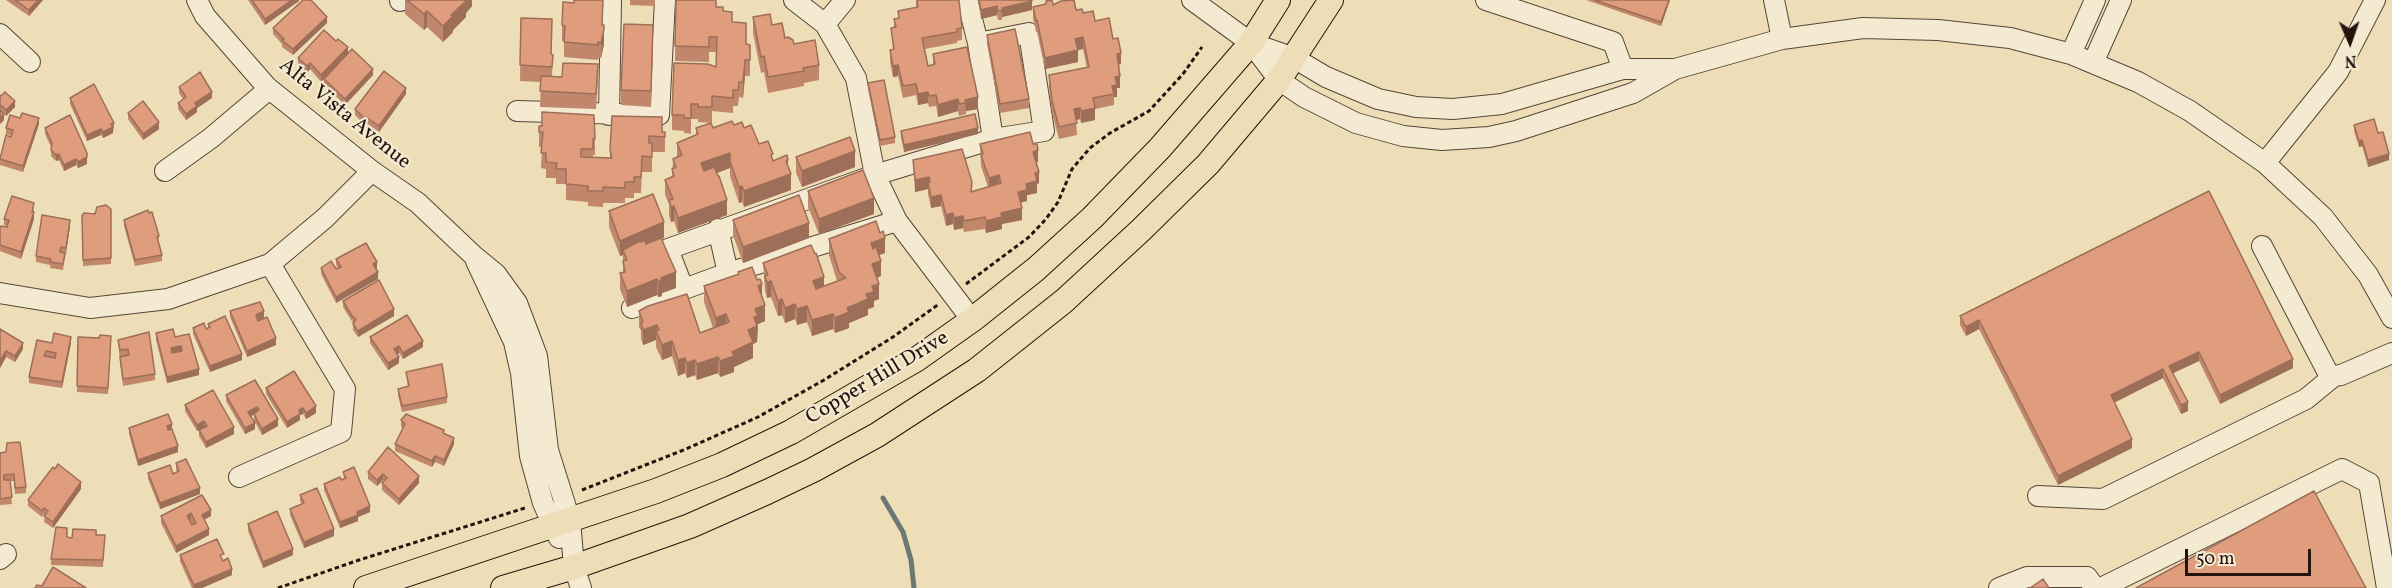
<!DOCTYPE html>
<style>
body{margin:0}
#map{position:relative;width:2392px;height:588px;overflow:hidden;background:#eddeb8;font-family:Vollkorn,serif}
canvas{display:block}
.north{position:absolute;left:2320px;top:12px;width:60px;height:60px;-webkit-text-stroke:4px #f3ead1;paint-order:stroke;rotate:178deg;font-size:16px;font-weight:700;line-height:24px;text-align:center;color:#24140d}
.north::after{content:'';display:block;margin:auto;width:21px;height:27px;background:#24140d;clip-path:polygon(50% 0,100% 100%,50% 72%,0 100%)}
.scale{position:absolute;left:2185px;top:549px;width:126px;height:27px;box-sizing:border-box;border:3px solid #24140d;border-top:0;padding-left:8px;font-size:18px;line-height:21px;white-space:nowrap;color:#24140d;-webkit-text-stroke:4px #f3ead1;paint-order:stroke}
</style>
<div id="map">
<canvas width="2392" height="588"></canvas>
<div class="north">N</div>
<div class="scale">50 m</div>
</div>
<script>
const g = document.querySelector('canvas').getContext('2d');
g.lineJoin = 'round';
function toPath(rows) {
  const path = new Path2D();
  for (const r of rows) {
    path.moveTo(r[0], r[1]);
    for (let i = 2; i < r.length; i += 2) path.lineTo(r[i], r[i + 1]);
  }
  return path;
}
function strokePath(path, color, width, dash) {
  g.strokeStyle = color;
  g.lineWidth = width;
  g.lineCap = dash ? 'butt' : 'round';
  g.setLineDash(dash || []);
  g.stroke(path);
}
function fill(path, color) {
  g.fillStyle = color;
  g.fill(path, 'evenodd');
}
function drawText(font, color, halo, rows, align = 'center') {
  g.font = font + ' Vollkorn,serif';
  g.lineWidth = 4.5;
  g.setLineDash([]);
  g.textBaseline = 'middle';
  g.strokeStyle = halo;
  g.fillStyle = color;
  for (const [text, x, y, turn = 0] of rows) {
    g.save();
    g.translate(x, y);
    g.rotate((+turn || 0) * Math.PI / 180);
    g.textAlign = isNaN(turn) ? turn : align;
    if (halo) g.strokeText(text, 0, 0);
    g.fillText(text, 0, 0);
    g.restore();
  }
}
strokePath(toPath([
 [883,498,903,532,911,560,914,588]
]), '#6b7873', 5);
const minor = toPath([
 [197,0,205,16,267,87,372,171,418,203,474,256,496,274,517,303,537,356,548,450,570,520,574,567,581,588],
 [794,0,825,24,856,78,875,175,897,221,972,320],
 [1192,0,1251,43,1279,80,1304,97,1356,123,1403,136,1442,140,1489,137,1516,131,1633,93,1675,69,1782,39,1863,28,1938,30,2010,38,2071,54,2138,82,2190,111,2265,163,2323,217,2368,275,2392,318],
 [1486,0,1613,42,1623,69],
 [1774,0,1782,39],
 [400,1,401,0],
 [968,3,978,43,993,139],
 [825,24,845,0],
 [0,34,30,62],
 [1251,43,1294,58,1326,77,1378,99,1416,107,1453,109,1502,104,1623,69,1674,69],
 [2071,54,2095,0],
 [2093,63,2121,0],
 [517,111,659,115,665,0],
 [609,115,611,0],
 [2265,163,2338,72,2375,0],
 [165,171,211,138,269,89],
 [718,229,728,273],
 [2262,246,2328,373,2334,376,2341,375,2392,353],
 [476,261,514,342,521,373,530,456,543,503,559,538],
 [683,288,668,249,875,175,993,139,1044,131,1029,33,978,43],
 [0,293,90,308,168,299,270,264,325,218,372,171],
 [632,308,728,273,897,221],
 [239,477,341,432,345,389,270,264],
 [2038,496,2103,499,2306,399,2334,376],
 [0,559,6,554],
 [1999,588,2027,577,2087,577,2095,588],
 [2101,588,2342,469,2369,483,2387,588]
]);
const major = toPath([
 [366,588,656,491,722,465,791,432,917,359,972,320,1036,269,1092,218,1160,148,1251,43,1278,0],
 [503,588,574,567,690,526,767,492,813,470,877,435,977,370,1064,301,1141,230,1208,164,1279,80,1331,0]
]);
strokePath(minor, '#564638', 22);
strokePath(major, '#24140d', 26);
strokePath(toPath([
 [966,284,1029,237,1046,219,1058,202,1072,169,1090,148,1110,133,1149,111,1183,74,1202,47],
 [582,490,686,449,758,417,824,380,893,337,939,304],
 [278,588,359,560,525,508]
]), '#24140d', 3, [4.5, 3]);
strokePath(minor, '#f3ead1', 20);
strokePath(major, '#eddeb8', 24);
fill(toPath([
 [6,0,43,0,29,16],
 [248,0,299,0,299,1,265,25],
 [405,0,472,0,472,6,466,13,466,17,453,30,453,32,443,42,427,27,424,30,405,14],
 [630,0,655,0,655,6,630,5],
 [676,0,716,7,723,11,732,22,746,44,750,45,750,76,745,76,743,98,739,97,738,106,733,106,733,113,712,111,712,123,698,122,698,119,691,119,691,134,684,133,684,131,672,130,672,115,716,67,716,52,709,52,709,62,675,61],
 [916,0,959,0,962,28,962,40,957,41,957,43,925,49,928,66,933,65,933,54,978,109,966,111,966,114,959,116,958,111,938,117,936,106,929,107,928,103,918,105,916,95,903,98,898,76,893,77,890,62,890,50,893,50,891,28,894,28,894,19,898,18,898,11,916,7],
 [978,0,1032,0,1032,10,1002,17,1002,20,998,20,997,15,981,19],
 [1586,0,1670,0,1661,26],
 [1046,1,1053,5,1076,10,1083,13,1095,21,1113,39,1121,64,1118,65,1120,88,1117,88,1117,97,1114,97,1114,105,1095,109,1095,120,1081,123,1080,119,1076,120,1077,135,1059,139,1052,113,1049,87,1049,75,1087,68,1083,49,1078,50,1078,62,1045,69,1037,32,1036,32,1033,18,1033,7,1046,4],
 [753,17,772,25,785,38,819,65,819,80,804,83,804,86,768,93,764,72,761,73,753,33],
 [521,18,552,34,551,54,553,55,552,77,598,80,596,109,540,107,541,82,520,81],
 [327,23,293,55,282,47,282,44,273,34,273,28],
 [562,25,604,25,604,44,601,58,598,58,598,60,564,57,564,41,562,41],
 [987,35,1029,99,1029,108,1000,113,987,44],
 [653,41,651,107,621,105,621,90],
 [348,54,321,82,310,69,307,73,298,64,298,58],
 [373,75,345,105,324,85,324,79],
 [868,83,895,137,895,143,880,146,868,89],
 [179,87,212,98,197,108,197,112,186,120,178,109,178,103,183,99,179,93],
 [406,94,379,132,366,123,365,125,355,115,355,109],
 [0,95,15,107,6,116,4,114,4,120,0,124],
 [70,98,114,129,113,129,113,133,103,138,101,135,87,141,70,104],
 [128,113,159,129,143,140,128,119],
 [39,124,23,172,0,165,0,157,11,135,6,134,6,128],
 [734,125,744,128,773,161,788,167,791,190,744,207,742,202,739,203,730,176,730,168,716,173,727,215,678,233,674,221,671,222,669,216,669,204,665,195,665,180,672,177,673,159,677,157,677,143,696,135,696,128],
 [2354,125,2378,133,2389,160,2368,167,2362,146,2359,147,2354,131],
 [539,126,595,139,595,155,593,155,593,157,610,158,610,150,662,132,665,132,665,152,652,152,652,172,642,172,641,193,634,193,634,198,625,198,625,203,603,203,603,207,588,206,588,202,566,200,566,184,556,184,556,178,546,178,546,169,541,168,542,147,539,147],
 [45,128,87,164,78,168,76,165,64,171,59,160,56,161,51,156,51,147,45,134],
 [901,131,978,134,904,152,901,137],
 [980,144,1033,144,1038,162,1036,162,1039,183,1037,184,1037,193,1027,195,1027,201,1021,203,1022,220,1002,224,1002,229,986,233,985,229,964,232,963,228,954,230,953,224,946,226,941,206,931,208,928,194,928,189,915,192,913,160,972,191,988,187,981,166],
 [796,157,855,167,802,187,796,173],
 [808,191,874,214,819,234,808,207],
 [2209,191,2293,368,2220,404,2199,361,2173,373,2188,411,2181,414,2163,378,2114,403,2132,448,2058,485,1979,329,1966,336,1960,325,1960,316],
 [34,209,34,219,21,259,0,251,0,228,7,227,7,226,4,225,4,219],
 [111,209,111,264,83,266,82,216],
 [609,211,664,238,661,239,676,288,662,293,662,296,658,297,657,295,627,307,620,289,620,273,623,272,623,255,620,256,609,227],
 [124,220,159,236,158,243,162,255,162,261,135,266,124,226],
 [733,220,809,238,743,263,733,235],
 [70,226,63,270,50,268,50,265,36,262,36,256],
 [829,239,885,253,879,255,881,276,877,278,879,299,874,301,874,307,868,309,868,315,849,323,849,328,835,333,833,329,812,336,807,322,797,325,795,319,785,323,782,315,778,316,771,297,767,298,765,291,763,263,824,286,837,281,829,255],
 [336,259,377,268,375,269,378,279,336,303,321,274,321,268,336,269,338,268,336,265],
 [704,286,762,296,765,321,758,324,757,342,753,344,753,358,734,367,734,372,720,377,718,373,697,380,695,375,687,378,685,373,678,376,672,356,662,360,656,347,656,340,643,345,641,339,641,331,639,327,639,311,700,333,713,328,704,302],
 [343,301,394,316,358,337,353,330,353,323,343,307],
 [230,311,264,318,258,320,276,345,247,357,230,317],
 [208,324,242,360,210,372,193,334,193,328,206,329,208,328],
 [0,329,23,349,15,362,6,357,0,368],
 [156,333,175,337,199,375,167,383,156,340],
 [111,336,108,394,77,392,78,337,99,338],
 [370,337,423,347,403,359,399,353,397,354,399,363,388,370,370,343],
 [37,340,52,343,71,343,62,388,29,383,29,377],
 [118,340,155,374,155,380,123,386,120,363],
 [406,372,447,397,447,403,402,412,398,395,398,389,408,387],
 [255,380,278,426,262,435,254,420,254,414,251,416,255,429,245,434,226,401,226,395],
 [266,388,316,413,306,419,303,414,300,415,300,420,287,428,266,394],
 [185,405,234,434,206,448,199,436,199,430,204,427,197,431,185,411],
 [401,420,444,434,454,444,444,466,435,462,432,467,395,451,395,444,403,428,401,427],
 [129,428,178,452,138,466,129,434],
 [388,447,419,483,399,505,382,490,382,483,384,481,383,480,377,486,368,479,368,472],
 [0,453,26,487,26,493,15,494,14,481,10,481,12,504,0,505],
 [176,463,200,494,160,509,148,479,148,473,173,474,177,472,176,469],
 [343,472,370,512,358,517,358,521,340,528,324,490,324,484,344,479],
 [81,489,53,528,44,522,45,515,44,514,42,517,28,506,28,500],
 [202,495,211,516,204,520,209,535,176,553,161,523,161,516],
 [300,495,334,536,304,548,290,515,290,509,302,504,300,501],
 [248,524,293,555,263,568,248,531],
 [96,535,105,535,103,567,51,565,51,559,67,537,72,538],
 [180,555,224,560,232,575,202,588,192,588,180,561]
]), '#c1876c');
fill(toPath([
 [38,0,43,0,29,16,29,10],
 [292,0,299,0,299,1,265,25,265,19],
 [464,0,472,0,472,6,466,13,466,17,453,30,453,32,443,42,443,26],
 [603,0,602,39,604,29,604,44,601,58],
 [1669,0,1670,0,1661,26,1661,22],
 [1032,1,1032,10,1002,17,1002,8],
 [997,6,997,15,981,19,981,10],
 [427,11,427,27,424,30,424,14],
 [327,17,327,23,293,55,293,49],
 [653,25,653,41,651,107,651,91],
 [1083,37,1083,49,1075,50,1075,39],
 [348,47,348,54,321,82,321,75],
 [1078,50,1078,62,1045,69,1045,58],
 [1121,53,1121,64,1117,65,1117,54],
 [745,60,745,76,743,98,743,82],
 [310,63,310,69,307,73,307,66],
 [898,65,898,76,893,77,893,66],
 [373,69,373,75,345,105,345,99],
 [1120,76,1120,88,1117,88,1117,97,1114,97,1112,86,1115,77],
 [406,88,406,94,379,132,379,126],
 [212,92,212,98,197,108,197,112,186,120,186,114,195,103],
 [928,92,928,103,918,105,918,94],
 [978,97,978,109,966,111,965,100],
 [958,99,958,111,938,117,938,105],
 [15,101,15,107,6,116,6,110],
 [1080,108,1080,119,1074,121,1074,109],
 [1095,108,1095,120,1081,123,1081,111],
 [4,114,4,120,0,124,0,118],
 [39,118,39,124,23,172,23,166],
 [159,122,159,129,143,140,143,134],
 [114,123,113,133,103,138,103,132,111,124],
 [978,128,978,134,904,152,904,145],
 [101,129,101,135,87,141,87,135],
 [2362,140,2362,146,2359,147,2359,141],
 [1038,150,1038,162,1033,163,1033,152],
 [855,151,855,167,802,187,802,171],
 [730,153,730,168,701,179,701,163],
 [59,154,59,160,56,161,56,155],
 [2389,154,2389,160,2368,167,2368,160],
 [87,157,87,164,78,168,78,162],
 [76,159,76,165,64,171,64,165],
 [788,160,788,175,791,174,791,190,744,207,744,191,786,161],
 [1039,172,1039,183,1037,184,1037,193,1027,195,1027,201,1018,203,1018,192,1035,173],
 [999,175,999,186,989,190,989,178],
 [929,177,929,188,928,183,928,189,915,192,915,180],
 [742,186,742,202,739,203,739,187],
 [941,195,941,206,931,208,931,197],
 [874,198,874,214,819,234,819,219],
 [727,200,727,215,678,233,678,218],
 [674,206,674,221,671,222,671,207],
 [1022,208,1022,220,1002,224,1002,229,986,233,986,221,1001,213],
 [34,212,34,219,21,259,21,252],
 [953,213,953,224,946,226,946,215],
 [963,216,963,228,954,230,954,218],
 [70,220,70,226,66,254,66,248],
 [664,222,664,238,625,254,623,250,623,255,620,256,620,241],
 [809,223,809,238,743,263,743,247],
 [885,238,885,253,871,258,871,243],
 [881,261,881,276,872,280,872,264],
 [377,262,377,268,373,270,373,264],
 [378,272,378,279,336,303,336,297],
 [676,272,676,288,662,293,662,296,658,297,658,282,661,278],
 [824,277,824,293,813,297,813,281],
 [657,279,657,295,627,307,627,291],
 [771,281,771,297,767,298,767,283],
 [762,284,762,300,758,286],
 [879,284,879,299,874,301,874,307,868,309,868,315,849,323,849,328,835,333,835,318,866,294,872,286],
 [782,299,782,315,778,316,778,301],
 [795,304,795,319,785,323,785,308],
 [765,305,765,321,758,324,757,342,753,344,753,358,734,367,734,372,720,377,720,361,748,330,754,317,755,309],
 [807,306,807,322,797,325,797,309],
 [394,309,394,316,358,337,358,331],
 [264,311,264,318,256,321,256,315],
 [726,314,726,330,716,334,716,318],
 [833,314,833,329,812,336,812,320],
 [1979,320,1979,329,1966,336,1966,327],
 [657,325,656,340,643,345,643,330],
 [71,337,71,343,62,388,62,382],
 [276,338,276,345,247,357,247,351],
 [423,341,423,347,403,359,403,353],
 [672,341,672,356,662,360,662,345],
 [23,343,23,349,15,362,15,356],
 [181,346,181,352,171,354,171,348],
 [399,346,399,353,394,355,394,349],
 [6,351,6,357,0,368,0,361],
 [2199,352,2199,361,2169,375,2169,366],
 [242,354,242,360,210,372,210,366],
 [399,357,399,363,388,370,388,363],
 [718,357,718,373,697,380,697,364],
 [685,358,685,373,678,376,678,360],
 [2293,359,2293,368,2220,404,2220,395],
 [695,360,695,375,687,378,687,363],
 [199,369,199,375,167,383,167,377],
 [2163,369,2163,378,2111,404,2111,395],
 [2188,402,2188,411,2181,414,2181,405],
 [316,406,316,413,306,419,306,413],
 [257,407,257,413,248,418,248,412],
 [303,408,303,414,300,415,300,420,287,428,287,422,299,410],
 [278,419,278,426,262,435,262,429],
 [204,421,204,427,197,431,197,425],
 [255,423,255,429,245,434,245,428],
 [172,424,172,430,167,432,167,426],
 [234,427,234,434,206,448,206,442],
 [454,438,454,444,444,466,444,460],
 [2132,439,2132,448,2058,485,2058,476],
 [178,446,178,452,138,466,138,460],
 [435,456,435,462,432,467,432,461],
 [383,474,383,480,377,486,377,480],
 [419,476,419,483,399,505,399,499],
 [81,482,81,489,53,528,53,522],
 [200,488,200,494,160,509,160,503],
 [370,506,370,512,358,517,358,521,340,528,340,522,357,512],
 [211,510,211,516,202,521,202,515],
 [191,513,191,519,187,522,187,516],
 [209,529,209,535,176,553,176,546],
 [334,529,334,536,304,548,304,542],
 [293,549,293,555,263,568,263,562],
 [232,569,232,575,202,588,194,588,194,585]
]), '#9d6e58');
const building = toPath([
 [15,0,38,0,29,10,15,0],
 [252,0,292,0,265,19,252,0],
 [303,0,311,0,327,17,293,49,282,40,284,39,273,28,303,0],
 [407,0,464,0,466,1,451,15,453,16,443,26,427,11,424,14,407,0],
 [574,0,603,0,602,25,604,25,604,29,601,43,598,42,598,45,564,42,565,26,562,25,563,2,574,3,574,0],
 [676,0,716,0,716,7,723,7,723,11,732,12,732,22,746,23,746,44,750,45,750,60,745,60,743,82,739,82,738,90,733,90,733,98,712,96,712,107,698,107,698,104,691,104,691,118,684,118,684,115,672,115,674,63,708,64,716,67,717,37,709,37,709,47,675,46,676,0],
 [917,0,959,0,962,28,957,29,957,32,922,38,928,66,935,64,933,54,967,47,978,97,965,100,966,103,959,104,958,99,938,105,936,95,929,96,928,92,918,94,916,84,903,86,898,65,893,66,890,50,894,49,891,28,896,27,894,19,899,18,898,11,918,7,917,0],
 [979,0,1032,0,1032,1,1002,8,1002,11,998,11,997,6,981,10,979,0],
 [1052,0,1053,5,1061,1,1074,0,1076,10,1082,9,1083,13,1093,11,1095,21,1109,18,1113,39,1118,38,1121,53,1117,54,1120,76,1115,77,1117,85,1112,86,1114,94,1093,98,1095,108,1081,111,1080,108,1074,109,1077,123,1059,127,1052,101,1049,75,1089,67,1083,37,1075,39,1078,50,1045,58,1037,20,1036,21,1033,7,1046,4,1046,1,1052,0],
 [1594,0,1669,0,1661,22,1594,0],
 [770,14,772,25,782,23,785,38,788,37,793,40,794,44,815,40,819,65,803,68,804,71,768,77,764,56,761,57,753,17,770,14],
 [521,18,552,19,551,54,553,55,552,67,520,65,521,18],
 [624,24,653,25,651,91,621,90,624,24],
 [1015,29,1029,99,1000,104,987,35,1015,29],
 [324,30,336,41,338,39,348,47,321,75,310,63,307,66,298,58,324,30],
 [352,49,373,69,345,99,324,79,352,49],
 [563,63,598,64,596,94,540,91,541,76,562,77,563,63],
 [384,71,406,88,379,126,366,117,365,119,355,109,384,71],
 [200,72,212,92,195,103,197,106,186,114,178,103,186,97,179,87,200,72],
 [884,80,895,137,880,140,868,83,884,80],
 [94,84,114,123,111,124,113,127,103,132,101,129,87,135,70,98,94,84],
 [5,92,15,101,6,110,2,106,0,107,0,95,1,96,5,92],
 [143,101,159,122,143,134,128,113,143,101],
 [0,110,4,114,0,118,0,110],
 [542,112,594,115,595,139,593,139,593,149,581,149,581,157,612,158,610,150,612,116,662,117,662,132,665,132,665,137,649,136,649,143,652,143,652,157,642,156,641,177,634,177,634,182,625,182,625,188,603,187,603,191,588,191,588,186,566,184,566,169,556,169,557,163,546,162,546,153,541,153,543,132,539,132,539,126,542,126,542,112],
 [22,113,39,118,23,166,0,159,6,135,11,137,13,130,6,128,10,115,20,118,22,113],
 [975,114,978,128,904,145,901,131,975,114],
 [70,115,87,153,87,157,78,162,76,159,64,165,59,154,56,155,51,150,52,143,45,128,70,115],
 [2374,119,2378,133,2383,132,2389,154,2368,160,2362,140,2359,141,2354,125,2374,119],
 [732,121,734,125,742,122,744,128,751,125,759,144,768,141,773,154,771,155,773,161,787,155,788,160,786,161,791,174,744,191,742,186,739,187,730,161,730,153,701,163,704,171,714,167,718,176,719,176,727,200,678,218,674,206,671,207,669,200,673,199,665,180,674,176,672,169,676,167,673,159,682,155,677,143,698,134,696,128,711,123,713,128,732,121],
 [1030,132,1033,144,1037,144,1038,150,1033,152,1039,172,1035,173,1037,181,1026,184,1027,190,1018,192,1022,208,1001,213,1002,217,986,221,985,217,964,221,963,216,954,218,953,213,946,215,941,195,931,197,928,183,930,182,929,177,915,180,913,160,962,149,972,182,971,192,1001,183,999,175,989,178,981,155,983,154,980,144,1030,132],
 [850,137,855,151,802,171,796,157,850,137],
 [863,170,874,198,819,219,808,191,863,170],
 [2209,191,2293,359,2220,395,2199,352,2169,366,2188,402,2181,405,2163,369,2111,395,2132,439,2058,476,1979,320,1966,327,1960,316,2209,191],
 [653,194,664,222,620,241,609,211,653,194],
 [799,195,809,223,743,247,733,220,799,195],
 [12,196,34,203,32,212,34,212,21,252,0,245,0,228,1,226,7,227,9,220,4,219,12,196],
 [106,205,111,209,111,258,83,260,82,216,84,213,95,214,97,207,106,205],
 [148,210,149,213,152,212,159,236,157,237,162,255,135,260,124,220,148,210],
 [42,215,70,220,66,248,61,247,60,252,65,253,63,264,50,262,51,259,36,256,42,215],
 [876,221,880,233,883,231,885,238,871,243,873,249,876,247,881,261,872,264,879,284,872,286,874,292,866,294,868,299,847,308,849,312,835,318,833,314,812,320,807,306,797,309,795,304,785,308,782,299,778,301,771,281,767,283,765,276,768,275,763,263,811,245,815,254,816,253,824,277,813,281,816,289,846,278,839,272,829,239,876,221],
 [661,238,676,272,661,278,662,280,658,282,657,279,627,291,620,273,625,272,623,261,627,260,623,250,638,242,645,241,646,244,661,238],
 [366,243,377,262,373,264,378,272,336,297,321,268,331,261,336,269,341,267,336,259,366,243],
 [752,267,757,280,760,279,762,284,758,286,765,305,755,309,758,316,754,317,757,326,748,330,753,342,732,352,734,356,720,361,718,357,697,364,695,360,687,363,685,358,678,360,672,341,662,345,656,331,659,330,657,325,643,330,641,323,643,322,639,311,648,306,687,294,700,333,729,322,726,314,716,318,704,286,739,274,738,272,752,267],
 [379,280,394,309,358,331,353,324,356,319,352,316,343,301,379,280],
 [260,302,264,311,256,315,258,321,267,317,276,338,247,351,230,311,260,302],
 [407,315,423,341,403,353,399,346,394,349,399,357,388,363,370,337,407,315],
 [225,316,242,354,210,366,193,328,204,323,206,329,210,327,208,324,225,316],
 [0,329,23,343,15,356,6,351,0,361,0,329],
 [173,329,175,337,189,334,199,369,167,377,156,333,173,329],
 [181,346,182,351,172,353,171,348,181,346],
 [149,332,155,374,123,379,120,357,129,355,128,349,120,350,118,340,149,332],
 [54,333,71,337,62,382,29,377,37,340,52,343,54,333],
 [46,351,56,353,55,358,44,356,46,351],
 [100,335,111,336,108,388,77,386,78,337,99,338,100,335],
 [442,364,447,397,402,406,398,389,409,386,406,372,442,364],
 [294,371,316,406,306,413,303,408,299,410,300,414,287,422,266,388,294,371],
 [255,380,278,419,262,429,254,414,259,410,257,407,248,412,255,423,245,428,226,395,255,380],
 [213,390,234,427,206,442,199,430,207,426,204,421,197,425,185,405,213,390],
 [168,414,172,424,167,426,168,430,172,429,178,446,138,460,129,428,168,414],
 [406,414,444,430,443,433,454,438,444,460,435,456,432,461,395,444,405,424,401,420,406,414],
 [20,442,26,487,15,488,14,474,4,475,4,480,10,480,12,497,0,499,0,453,6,452,7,443,20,442],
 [388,447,419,476,399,499,382,483,387,478,383,474,377,480,368,472,388,447],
 [186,459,200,488,160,503,148,473,170,465,173,474,179,471,176,463,186,459],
 [58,464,81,482,53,522,44,516,48,511,44,508,42,511,28,500,53,467,55,469,58,464],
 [354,467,370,506,357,512,358,515,340,522,324,484,340,477,341,480,346,478,343,472,354,467],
 [317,488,334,529,304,542,290,509,304,503,300,495,317,488],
 [2314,491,2366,588,2136,588,2314,491],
 [202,495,211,510,202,515,209,529,176,546,161,516,202,495],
 [191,513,196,523,192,525,187,516,191,513],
 [277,511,293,549,263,562,248,524,277,511],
 [56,527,67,528,67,537,72,538,73,529,96,530,96,535,105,535,103,560,51,559,56,527],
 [217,539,224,554,220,555,223,561,228,558,232,569,194,585,180,555,217,539],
 [53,567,86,588,35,588,37,585,42,586,53,567],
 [2043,579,2049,588,2030,588,2043,579]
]);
fill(building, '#e09d7d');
strokePath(building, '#9d6e58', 1.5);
drawText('21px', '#24140d', '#f3ead1', [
 ["Alta Vista Avenue",344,115,39],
 ["Copper Hill Drive",878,379,-31]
]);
</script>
